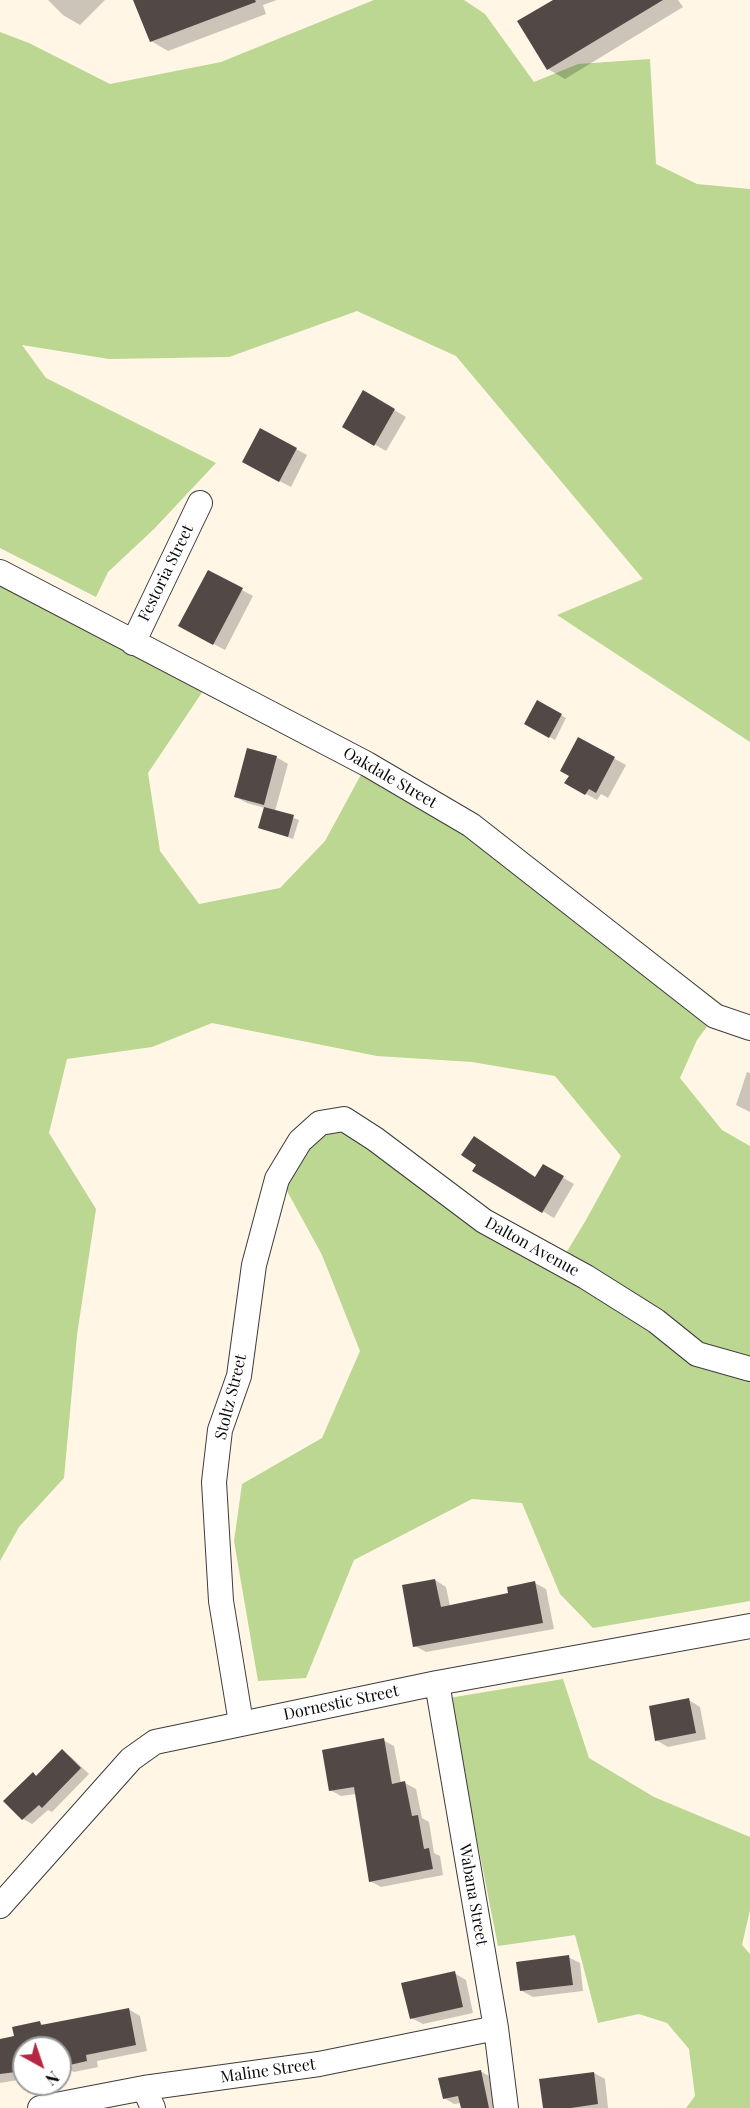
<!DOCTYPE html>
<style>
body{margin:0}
#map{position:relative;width:750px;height:2108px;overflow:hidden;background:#fff6e6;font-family:"Playfair Display",serif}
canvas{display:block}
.north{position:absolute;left:12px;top:2036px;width:60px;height:60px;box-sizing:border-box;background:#fff;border:2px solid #9d9d9d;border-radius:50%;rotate:140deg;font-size:16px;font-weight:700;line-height:24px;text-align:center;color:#090909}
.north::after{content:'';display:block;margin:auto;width:21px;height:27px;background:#b52643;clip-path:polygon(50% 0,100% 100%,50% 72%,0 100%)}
</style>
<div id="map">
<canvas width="750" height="2108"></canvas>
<div class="north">N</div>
</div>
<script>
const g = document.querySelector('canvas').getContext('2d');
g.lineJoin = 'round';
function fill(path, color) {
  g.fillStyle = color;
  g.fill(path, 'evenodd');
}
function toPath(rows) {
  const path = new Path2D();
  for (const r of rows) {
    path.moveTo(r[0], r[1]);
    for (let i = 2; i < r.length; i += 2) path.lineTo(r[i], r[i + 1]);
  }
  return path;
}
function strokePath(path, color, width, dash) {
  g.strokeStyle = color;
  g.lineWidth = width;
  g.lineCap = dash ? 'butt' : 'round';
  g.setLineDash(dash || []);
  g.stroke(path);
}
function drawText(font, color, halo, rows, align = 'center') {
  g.font = font + ' "Playfair Display",serif';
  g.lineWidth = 6;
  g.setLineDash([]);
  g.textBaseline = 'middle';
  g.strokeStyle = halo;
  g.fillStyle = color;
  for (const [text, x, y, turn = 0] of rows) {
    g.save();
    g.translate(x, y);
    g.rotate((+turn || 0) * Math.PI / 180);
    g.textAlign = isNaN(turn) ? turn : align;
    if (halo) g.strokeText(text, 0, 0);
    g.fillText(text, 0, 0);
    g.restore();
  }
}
fill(toPath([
 [374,0,464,0,485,14,534,82,578,64,650,59,656,164,697,184,750,189,750,742,557,615,643,579,456,356,357,311,229,357,109,359,22,345,46,378,216,463,154,529,108,572,96,597,0,548,0,32,29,43,110,84,221,62],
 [0,586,203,691,148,773,160,851,199,904,280,888,325,841,370,758,473,814,723,1005,697,1040,680,1078,722,1130,750,1146,750,1601,593,1628,560,1594,522,1503,472,1499,354,1560,306,1678,258,1681,234,1541,242,1484,322,1438,360,1351,322,1255,281,1180,322,1130,344,1125,563,1258,586,1220,621,1156,555,1076,472,1062,377,1056,212,1023,152,1047,67,1059,49,1133,96,1209,77,1335,64,1478,19,1527,0,1561],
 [563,1679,589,1758,654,1797,750,1837,750,1910,742,1945,750,1954,750,2108,686,2108,695,2096,689,2049,667,2023,639,2014,598,2023,575,1935,498,1946,449,1698]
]), '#bbd792');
fill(toPath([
 [48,0,105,0,80,25,63,15],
 [135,0,277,0,263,5,266,14,168,51,151,41],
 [555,0,678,0,683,7,565,79,548,69,519,22],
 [364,392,406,417,386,451,344,427],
 [296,449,307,455,291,487,255,468],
 [242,590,253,596,225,650,191,632],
 [538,702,566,718,555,740,526,723],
 [579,739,626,765,608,798,601,794,597,800,566,783,571,775],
 [276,757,288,764,275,811,299,820,293,839,259,827,265,808,247,803,236,797],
 [747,1072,750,1073,750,1112,736,1105],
 [543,1166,574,1184,554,1218,474,1170,536,1178],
 [435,1580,446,1587,450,1606,510,1594,535,1583,546,1589,554,1629,426,1652,415,1646],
 [689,1700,700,1707,706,1739,668,1747,656,1740],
 [383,1740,394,1746,401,1783,405,1783,416,1789,422,1818,429,1822,434,1853,440,1856,443,1875,381,1887,370,1881,356,1794,341,1796,330,1790],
 [62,1751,71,1757,89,1774,52,1812,48,1810,32,1824,23,1819,6,1801,33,1774,37,1777],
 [568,1957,580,1963,583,1991,533,1997,522,1991],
 [454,1973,466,1980,473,2013,423,2024,411,2018],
 [128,2009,140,2016,147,2051,97,2061,98,2067,74,2072,70,2070,60,2072,60,2048,24,2048,24,2079,0,2083,0,2041,15,2038,40,2023,45,2026],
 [480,2071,491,2077,497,2108,462,2108,461,2103,454,2104,444,2098],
 [594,2073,605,2079,608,2108,544,2108]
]), '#0003');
fill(toPath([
 [133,0,255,0,256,2,150,42],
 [553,0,663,0,547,70,517,21],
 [363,390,395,409,374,446,342,427],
 [260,428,297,448,279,482,242,462],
 [208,570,243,588,213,645,178,626],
 [537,700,562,714,549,738,524,724],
 [578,737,615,757,596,793,589,789,585,795,564,783,569,776,560,771],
 [247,748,277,756,264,805,234,797],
 [264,807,294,815,288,837,258,828],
 [474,1136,535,1177,543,1164,564,1176,542,1213,472,1171,476,1165,461,1155],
 [435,1579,441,1607,508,1593,507,1587,535,1581,543,1623,413,1647,402,1585],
 [689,1698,696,1733,655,1741,649,1706],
 [384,1738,392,1784,405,1781,412,1816,418,1815,424,1849,429,1848,433,1869,369,1882,354,1787,329,1791,322,1750],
 [62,1749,81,1768,42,1808,39,1805,22,1820,3,1801,33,1772,36,1776],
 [569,1955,573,1985,520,1991,516,1962],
 [455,1971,463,2007,410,2019,401,1983],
 [129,2008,136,2045,86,2055,87,2061,61,2067,60,2048,24,2048,24,2071,0,2074,0,2039,14,2036,12,2027,40,2021,41,2025],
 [481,2070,489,2108,461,2108,458,2096,443,2099,438,2078],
 [594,2072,598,2104,571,2108,543,2108,539,2079]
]), '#524946');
const street = toPath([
 [0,572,367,764,471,825,715,1016,750,1028],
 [133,643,200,503],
 [437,1683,496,2028,506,2108],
 [241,1723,221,1601,214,1482,220,1430,239,1376,254,1265,277,1179,300,1141,320,1123,344,1119,375,1139,484,1221,586,1277,656,1321,697,1354,750,1369],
 [0,1906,131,1759,155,1742,437,1683,750,1626],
 [144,2088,153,2108],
 [40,2108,144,2088,319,2064,496,2028]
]);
strokePath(street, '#3c3c3c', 26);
strokePath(street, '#fff', 24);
drawText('16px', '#090909', '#fff', [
 ["Festoria Street",166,573,-64],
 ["Oakdale Street",390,778,30],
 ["Dalton Avenue",532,1247,29],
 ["Stoltz Street",231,1397,-76],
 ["Dornestic Street",341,1703,-12],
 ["Wabana Street",473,1895,80],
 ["Maline Street",268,2071,-8]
]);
</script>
